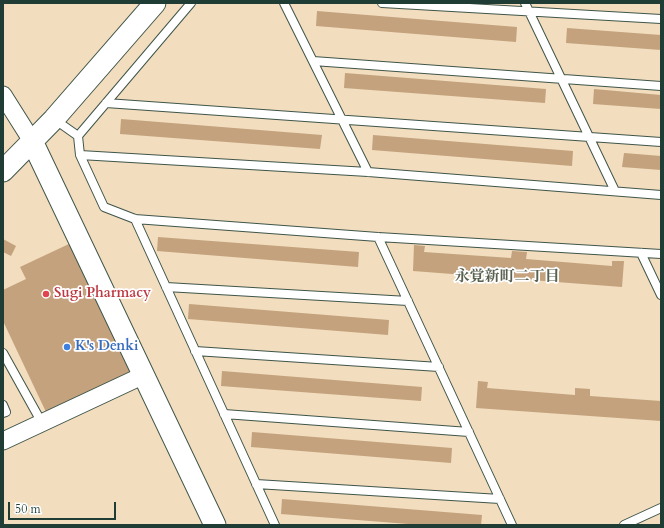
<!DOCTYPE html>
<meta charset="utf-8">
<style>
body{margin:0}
#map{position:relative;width:664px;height:528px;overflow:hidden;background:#f2ddbe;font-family:Cardo,serif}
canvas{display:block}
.frame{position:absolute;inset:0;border:4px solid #1f3d34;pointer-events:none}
.scale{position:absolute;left:8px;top:502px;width:108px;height:18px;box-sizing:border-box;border:2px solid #1f3d34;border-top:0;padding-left:5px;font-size:12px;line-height:14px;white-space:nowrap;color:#1f3d34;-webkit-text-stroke:3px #fff;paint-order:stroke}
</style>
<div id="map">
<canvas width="664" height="528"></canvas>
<div class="frame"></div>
<div class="scale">50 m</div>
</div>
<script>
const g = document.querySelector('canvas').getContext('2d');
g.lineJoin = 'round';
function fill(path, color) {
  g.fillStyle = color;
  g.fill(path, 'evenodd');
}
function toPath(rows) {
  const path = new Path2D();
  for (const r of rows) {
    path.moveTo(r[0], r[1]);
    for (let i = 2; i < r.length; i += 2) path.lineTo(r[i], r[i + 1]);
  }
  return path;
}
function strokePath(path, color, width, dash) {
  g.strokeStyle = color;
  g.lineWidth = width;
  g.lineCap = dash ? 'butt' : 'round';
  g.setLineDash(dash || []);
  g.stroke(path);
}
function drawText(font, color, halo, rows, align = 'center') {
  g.font = font + ' Cardo,"Noto Serif JP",serif';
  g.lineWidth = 3.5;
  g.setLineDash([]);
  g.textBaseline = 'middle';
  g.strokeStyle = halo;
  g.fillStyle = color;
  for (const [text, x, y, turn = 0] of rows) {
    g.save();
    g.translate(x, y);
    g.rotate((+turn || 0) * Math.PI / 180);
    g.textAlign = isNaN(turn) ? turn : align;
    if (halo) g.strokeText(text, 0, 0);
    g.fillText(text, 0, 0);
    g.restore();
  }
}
fill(toPath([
 [317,11,517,27,516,42,316,26],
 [567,28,661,35,661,50,566,43],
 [345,73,546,89,545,103,344,88],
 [594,89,661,95,661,109,593,104],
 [121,119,322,135,320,149,120,134],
 [373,135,573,151,572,166,372,150],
 [624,153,661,156,661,170,622,167],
 [158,237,359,252,358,267,157,251],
 [3,239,16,246,11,256,3,252],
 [71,243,132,372,46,412,3,321,3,290,26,279,20,267],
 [414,245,425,246,424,252,511,258,512,251,527,252,526,259,612,266,612,261,624,261,622,287,413,271],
 [189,304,389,320,388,335,188,319],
 [222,371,422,387,421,401,221,386],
 [478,381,488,382,487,388,575,395,575,388,590,389,590,396,661,401,661,421,476,408],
 [252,432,452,448,451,463,251,447],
 [282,499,482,515,481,525,421,525,281,514]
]), '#c3a27d');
const service = toPath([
 [191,3,78,136,80,155,368,172,661,195],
 [284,3,368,172],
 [382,3,661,19],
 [525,3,615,191],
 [313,61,661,86],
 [106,103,661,142],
 [54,119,78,136],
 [80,155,104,207,135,219,378,237,661,254],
 [135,219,275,525],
 [378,237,512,525],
 [641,253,661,295],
 [166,287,408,301],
 [195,351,439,367],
 [3,353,42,423],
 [3,405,6,412,3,413],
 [224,414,469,432],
 [256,484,500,499],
 [624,525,661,508]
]);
const minor = toPath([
 [3,95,32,141],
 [3,441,144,375]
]);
const tertiary = toPath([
 [32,141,215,525],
 [3,171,54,119,155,3]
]);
strokePath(service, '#3f5549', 10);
strokePath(minor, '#3f5549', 19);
strokePath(tertiary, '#3f5549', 23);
strokePath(service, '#fff', 8);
strokePath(minor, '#fff', 17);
strokePath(tertiary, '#fff', 21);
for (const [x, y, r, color] of [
 [46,294,4,"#e0444e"],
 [67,347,4,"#3f7fe0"]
]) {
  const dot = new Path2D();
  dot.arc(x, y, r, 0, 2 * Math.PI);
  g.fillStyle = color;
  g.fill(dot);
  strokePath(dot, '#fff', 1.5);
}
drawText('bold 14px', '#be3a42', '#fff', [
 ["Sugi Pharmacy",54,294]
], 'left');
drawText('bold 14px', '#366cbe', '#fff', [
 ["K's Denki",75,347]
], 'left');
drawText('bold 15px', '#58604e', '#fff', [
 ["永覚新町二丁目",507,278]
]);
</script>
